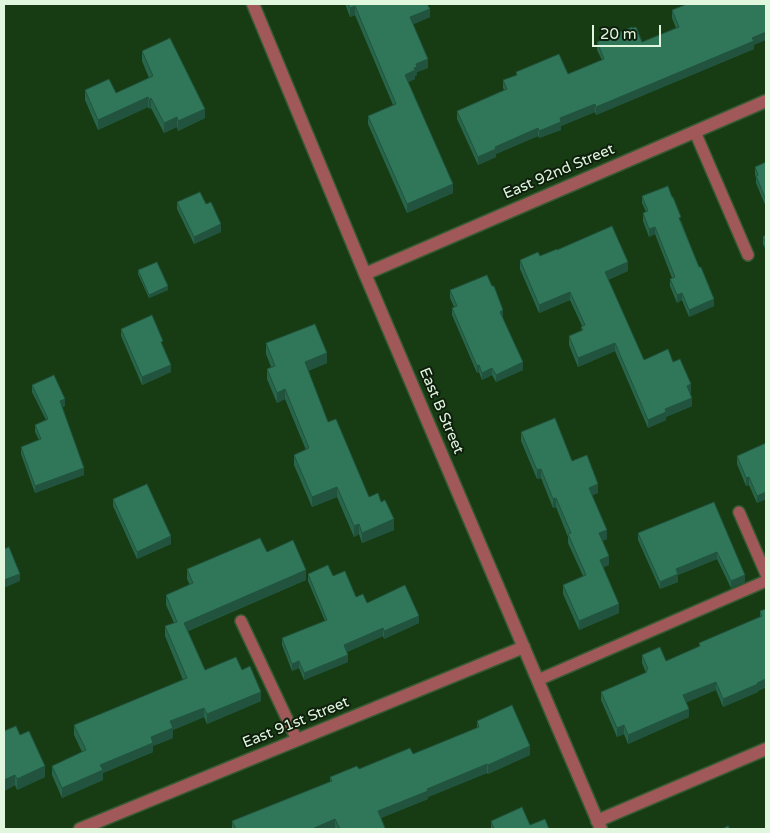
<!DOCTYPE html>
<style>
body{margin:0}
#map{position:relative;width:770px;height:833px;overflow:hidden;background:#173c13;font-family:"Varela Round",sans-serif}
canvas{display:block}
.frame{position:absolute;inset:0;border:5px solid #e0f6dd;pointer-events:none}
.scale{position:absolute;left:592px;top:25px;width:69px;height:22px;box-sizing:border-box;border:2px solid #e0f6dd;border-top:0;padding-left:6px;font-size:15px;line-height:18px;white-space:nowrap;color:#e0f6dd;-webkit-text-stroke:4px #0f1f0d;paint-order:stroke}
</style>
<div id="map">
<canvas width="770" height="833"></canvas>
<div class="frame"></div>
<div class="scale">20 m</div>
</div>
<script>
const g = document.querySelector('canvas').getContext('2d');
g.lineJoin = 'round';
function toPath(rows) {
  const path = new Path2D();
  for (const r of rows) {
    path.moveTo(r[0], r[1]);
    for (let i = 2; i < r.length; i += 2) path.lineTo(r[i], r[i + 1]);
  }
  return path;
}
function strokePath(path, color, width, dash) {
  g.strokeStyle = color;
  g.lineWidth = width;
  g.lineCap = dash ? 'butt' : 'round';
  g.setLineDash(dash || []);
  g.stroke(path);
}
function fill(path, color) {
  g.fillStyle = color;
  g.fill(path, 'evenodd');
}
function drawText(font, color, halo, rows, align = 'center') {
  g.font = font + ' "Varela Round",sans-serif';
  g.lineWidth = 4;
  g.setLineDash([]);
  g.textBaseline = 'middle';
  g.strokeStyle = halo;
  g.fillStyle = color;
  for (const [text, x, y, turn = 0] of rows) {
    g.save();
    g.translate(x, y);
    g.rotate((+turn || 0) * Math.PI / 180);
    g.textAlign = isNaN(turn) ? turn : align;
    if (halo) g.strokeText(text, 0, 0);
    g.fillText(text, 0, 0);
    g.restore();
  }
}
const service = toPath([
 [695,132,748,255],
 [739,512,766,574],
 [241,621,297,740],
 [538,680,766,581]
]);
const minor = toPath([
 [253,4,365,274,601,829],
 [365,274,766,101],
 [597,821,766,749],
 [80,829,524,647]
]);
strokePath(service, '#375a33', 14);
strokePath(minor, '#375a33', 15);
strokePath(service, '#a05958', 11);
strokePath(minor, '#a05958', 12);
fill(toPath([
 [345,4,427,4,430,17,413,24,428,68,417,72,417,75,415,76,415,79,408,82,453,193,407,213,368,124,368,116,393,105,355,15,350,17],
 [672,10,754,45,754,49,596,115,595,112,561,126,561,130,539,138,538,136,496,154,496,157,478,165,457,119,457,111,504,90,503,88,503,80,516,76,516,72,568,74,602,60,597,50,597,42,642,42,676,28,672,18],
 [142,51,205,118,178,131,177,127,164,133,151,108,149,109,148,107,98,130,85,100,85,90,116,93,149,78,142,61],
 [766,156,766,207,756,183,756,178,755,175,755,167,766,163],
 [642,196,681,221,714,306,689,317,682,300,677,303,670,286,670,279,672,278,655,234,649,237,643,221,643,213,646,212,642,203],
 [177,202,206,204,221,232,194,244,177,209],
 [766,235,766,250,763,244,763,237],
 [557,250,628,271,608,280,644,360,673,362,691,393,690,393,692,406,666,417,666,420,648,428,615,351,578,367,569,345,569,336,581,331,582,326,570,300,539,313,520,269,520,260,540,256],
 [138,270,168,290,149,298,138,274],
 [450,290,503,318,523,370,496,382,492,375,482,380,479,372,477,373,452,315,452,308,454,307,450,298],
 [121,329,163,347,171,372,142,385,121,336],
 [266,343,327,363,308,371,328,422,369,497,394,530,362,543,359,534,354,537,337,497,312,507,294,465,294,455,306,450,285,399,277,403,267,379,267,369,271,367,266,354],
 [32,385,65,406,62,407,84,475,35,493,21,454,21,447,39,440,35,432,35,425,46,420,32,392],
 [521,432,572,461,598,493,592,495,607,539,602,541,609,565,603,567,619,613,579,630,563,594,563,585,583,576,568,543,568,537,556,507,553,508,541,478,537,479,521,441],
 [766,443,766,499,757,503,749,485,746,486,737,464,737,456],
 [113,499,171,544,137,559,113,506],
 [714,502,745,582,731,588,717,559,678,575,678,582,660,589,638,540,638,533],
 [267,552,306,580,188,631,205,670,242,670,261,701,207,724,204,717,173,730,173,738,153,746,153,752,103,773,103,780,62,798,52,775,52,766,82,752,74,735,74,725,183,680,165,636,165,626,174,623,166,605,166,595,190,585,187,579,187,569],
 [308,574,333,576,356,597,367,603,419,623,384,639,383,636,347,652,348,662,304,680,299,668,292,671,282,645,282,638,325,621,308,581],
 [766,609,766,687,758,691,758,692,723,707,716,690,686,702,689,717,628,744,624,734,617,737,601,700,601,692,646,673,642,663,642,655,666,661,699,647,699,643,760,617,760,611],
 [477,721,530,755,488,774,487,773,428,797,428,799,381,818,385,829,336,829,335,828,332,829,232,829,232,821,330,782,330,777,413,754,477,728],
 [20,735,45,777,17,790,15,785,4,791],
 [491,821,530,825,549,829,491,829]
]), '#28664c');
fill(toPath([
 [355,6,355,15,350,17,350,8],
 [430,9,430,17,410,26,410,17],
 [766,32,766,40,754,45,754,49,596,115,596,107],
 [428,59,428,68,417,72,417,75,415,76,415,79,405,83,405,75,414,68,416,64],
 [148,97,148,107,98,130,98,120],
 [151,98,151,108,149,109,149,100],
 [595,104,595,112,561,126,561,130,539,138,539,131,560,118],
 [205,109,205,118,178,131,178,121],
 [177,117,177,127,164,133,164,123],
 [538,128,538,136,496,154,496,157,478,165,478,157,495,147],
 [453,184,453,193,407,213,407,204],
 [221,224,221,232,194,244,194,237],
 [655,227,655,234,649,237,649,229],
 [628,262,628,271,605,281,605,272],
 [168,286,168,290,149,298,149,295],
 [570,292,570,300,539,313,539,305],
 [682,293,682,300,677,303,677,295],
 [714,299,714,306,689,317,689,310],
 [503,310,503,318,500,319,500,312],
 [615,343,615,351,578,367,578,358],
 [327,353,327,363,305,372,305,362],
 [523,362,523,370,496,382,496,375],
 [171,365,171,372,142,385,142,377],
 [479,365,479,372,477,373,477,366],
 [492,368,492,375,482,380,482,373],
 [691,384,691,393,687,394,687,386],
 [285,389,285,399,277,403,277,393],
 [692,398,692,406,666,417,666,420,648,428,648,420,665,409],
 [65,399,65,406,60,408,60,401],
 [84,468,84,475,35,493,35,486],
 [541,469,541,478,537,479,537,470],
 [749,477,749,485,746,486,746,478],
 [598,484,598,493,589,497,589,488],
 [337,487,337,497,312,507,312,497],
 [766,492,766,499,757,503,757,496],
 [556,498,556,507,553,508,553,499],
 [394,519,394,530,362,543,362,533],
 [359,524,359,534,354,537,354,526],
 [607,530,607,539,599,542,599,533],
 [171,536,171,544,137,559,137,552],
 [717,552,717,559,678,575,678,582,660,589,660,582,676,569],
 [609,556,609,565,600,569,600,560],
 [306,570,306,580,184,632,184,623],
 [20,574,20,581,4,588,4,580],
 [745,575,745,582,731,588,731,581],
 [619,604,619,613,579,630,579,621],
 [419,616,419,623,384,639,384,631],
 [383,628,383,636,344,653,344,645],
 [348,655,348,662,304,680,304,673],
 [299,661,299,668,292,671,292,664],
 [766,679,766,687,758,691,758,692,723,707,723,699],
 [716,682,716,690,683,704,683,695],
 [261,692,261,701,207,724,207,714],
 [204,708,204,717,173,730,173,738,153,746,153,752,103,773,103,780,62,798,62,788,100,765,151,737,170,721],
 [689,709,689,717,628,744,628,735],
 [624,725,624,734,617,737,617,728],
 [530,746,530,755,488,774,488,765],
 [487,764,487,773,428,797,428,799,378,819,378,811,427,789],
 [45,766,45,777,17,790,17,779],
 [15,775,15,785,4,791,4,780],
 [335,819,335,828,332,829,312,829]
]), '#21533e');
const building = toPath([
 [348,4,427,4,430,9,410,17,428,59,416,64,417,67,414,68,415,70,405,75,453,184,407,204,368,116,396,104,355,6,350,8,348,4],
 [687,4,766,4,766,32,752,38,754,41,596,107,595,104,560,118,561,122,539,131,538,128,495,147,496,149,478,157,457,111,507,89,503,80,517,75,516,72,559,54,568,74,604,59,597,42,632,27,632,28,636,27,642,42,679,27,672,10,687,4],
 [170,38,205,109,178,121,177,117,164,123,151,98,149,100,148,97,98,120,85,90,109,79,116,93,153,76,142,51,170,38],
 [766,162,766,200,756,176,758,175,755,167,766,162],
 [668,186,672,197,673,197,681,217,679,218,699,267,701,267,714,299,689,310,682,293,677,295,670,279,675,277,655,227,649,229,643,213,648,211,642,196,668,186],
 [200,192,206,204,211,202,221,224,194,237,177,202,200,192],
 [612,226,628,262,605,272,644,360,668,349,673,362,680,359,691,384,687,386,692,398,665,409,666,412,648,420,615,343,578,358,569,336,583,330,581,327,585,325,570,292,539,305,520,260,538,252,540,256,557,249,557,250,612,226],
 [766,235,766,243,763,237,766,235],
 [157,262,168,286,149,295,138,270,157,262],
 [487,275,492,286,494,286,503,310,500,312,523,362,496,375,492,368,482,373,479,365,477,366,452,308,457,306,450,290,487,275],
 [152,315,163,341,161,342,171,365,142,377,121,329,152,315],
 [315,324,327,353,305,362,328,422,336,419,369,497,378,493,381,502,385,500,394,519,362,533,359,524,354,526,337,487,312,497,294,455,309,448,285,389,277,393,267,369,275,366,266,343,315,324],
 [54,375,65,399,60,401,84,468,35,486,21,447,41,439,35,425,48,419,32,385,54,375],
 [555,418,572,461,587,455,598,484,589,488,607,530,599,533,609,556,600,560,619,604,579,621,563,585,586,575,568,534,571,533,556,498,553,499,541,469,537,470,521,432,555,418],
 [766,443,766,492,757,496,749,477,746,478,737,456,766,443],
 [147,484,171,536,137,552,113,499,147,484],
 [714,502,745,575,731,581,717,552,676,569,678,574,660,582,638,533,714,502],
 [260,538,267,552,293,540,306,570,184,623,205,670,236,657,242,670,250,666,261,692,207,714,204,708,170,721,173,728,151,737,153,743,100,765,103,770,62,788,52,766,86,750,74,725,187,678,165,626,177,622,166,595,193,583,187,569,260,538],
 [9,547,20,574,4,580,4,549,9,547],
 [328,565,333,576,345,571,356,597,363,594,367,603,405,585,419,616,384,631,383,628,344,645,348,655,304,673,299,661,292,664,282,638,327,620,308,574,328,565],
 [766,609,766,679,757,683,758,684,723,699,716,682,683,695,689,709,628,735,624,725,617,728,601,692,647,672,646,670,648,669,642,655,660,647,666,661,700,646,699,643,762,616,760,611,766,609],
 [512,705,530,746,488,765,487,764,427,789,428,791,378,811,385,828,382,829,340,829,335,819,312,829,236,829,232,821,332,781,330,777,357,766,359,769,410,748,413,754,479,727,477,721,512,705],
 [16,726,20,735,29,731,45,766,17,779,15,775,4,780,4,731,16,726],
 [522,807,530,825,545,819,549,829,494,829,491,821,522,807],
 [728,826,730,829,722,829,728,826]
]);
fill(building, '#2f7758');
strokePath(building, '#21533e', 1);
drawText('15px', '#e0f6dd', '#0f1f0d', [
 ["East 92nd Street",559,172,-23],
 ["East B Street",441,411,67],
 ["East 91st Street",296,723,-22]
]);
</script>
